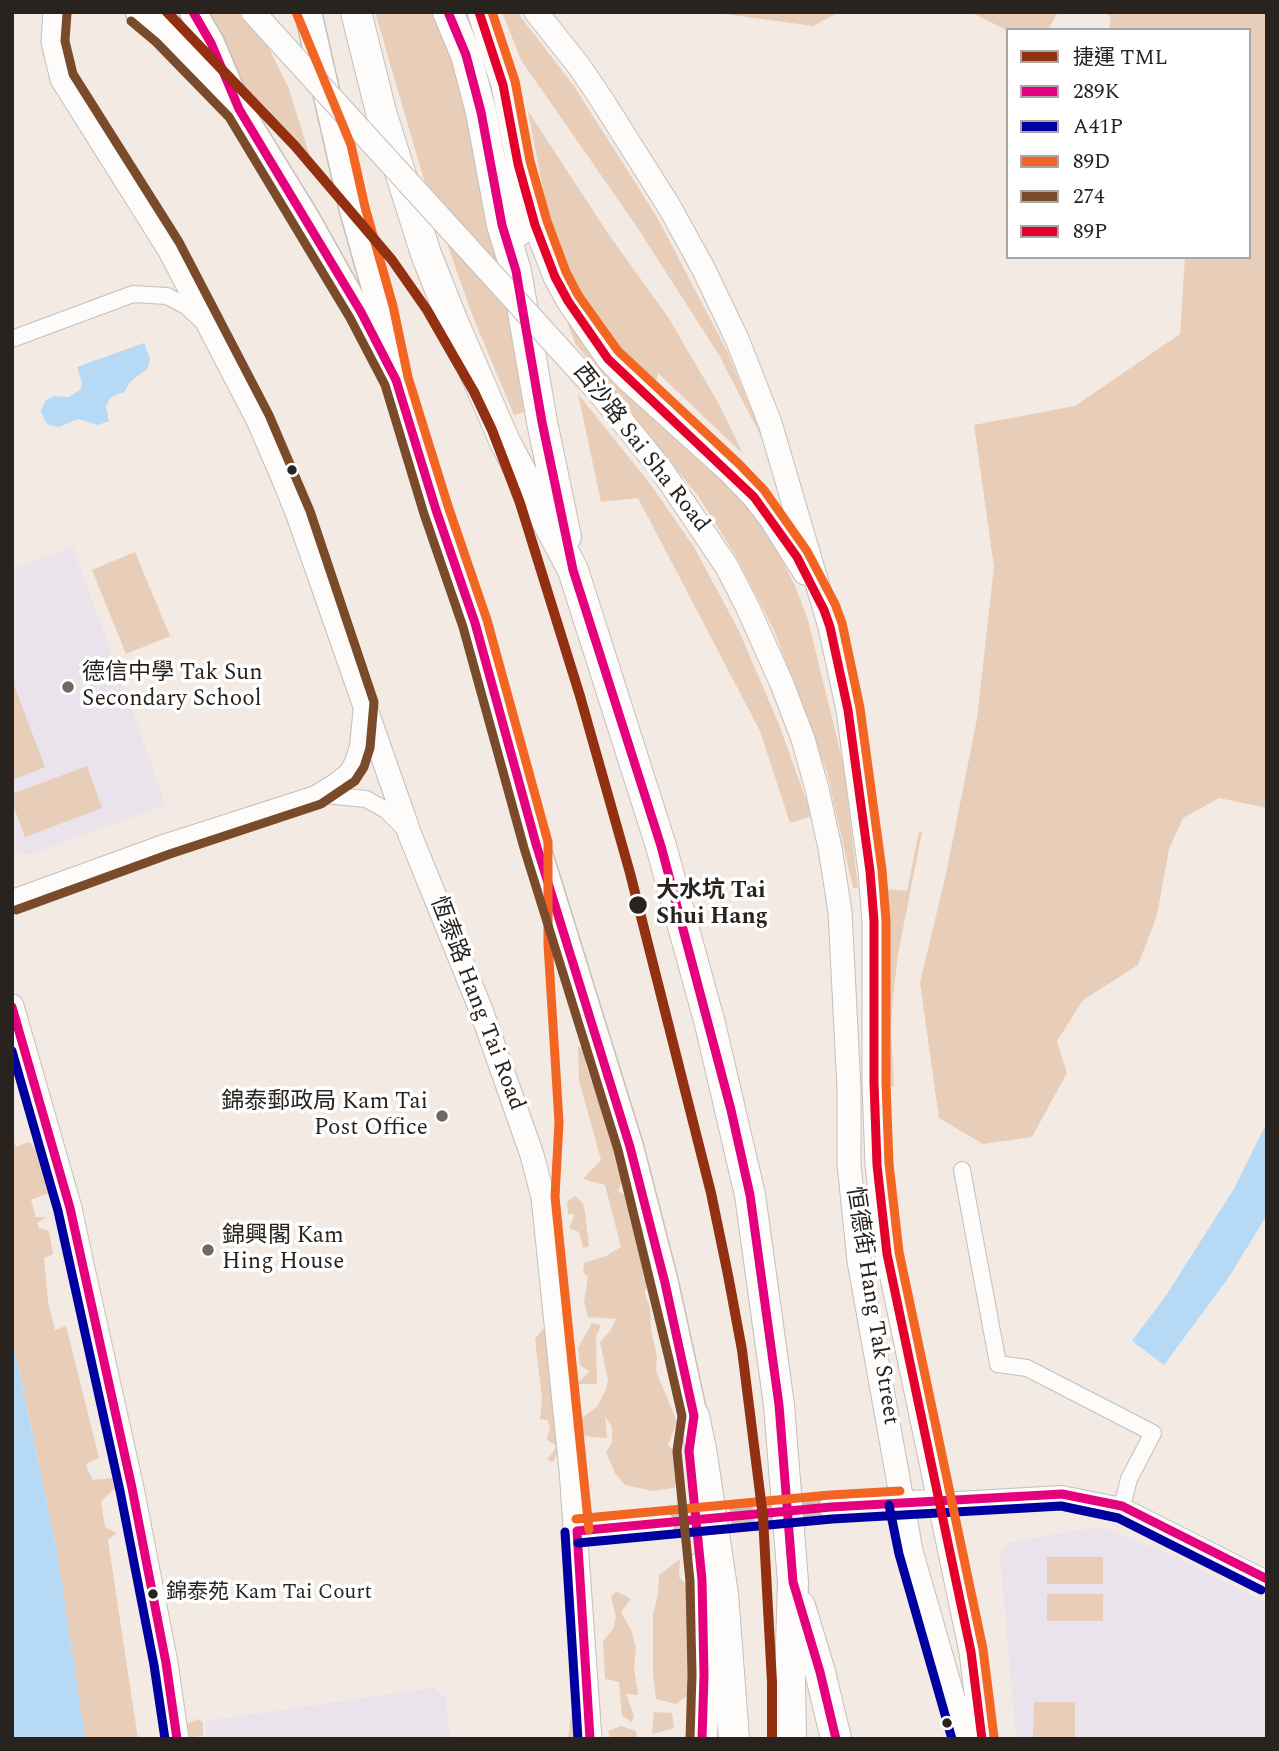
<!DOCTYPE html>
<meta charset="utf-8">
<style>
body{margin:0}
#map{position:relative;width:1279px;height:1751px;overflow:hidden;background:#f2eae3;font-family:Spectral,"Noto Sans TC",serif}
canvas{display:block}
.frame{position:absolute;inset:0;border:14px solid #28231f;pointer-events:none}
.legend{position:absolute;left:1006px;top:28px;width:245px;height:231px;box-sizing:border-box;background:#fff;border:2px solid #a9a7a5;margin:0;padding:9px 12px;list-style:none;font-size:21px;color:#28231f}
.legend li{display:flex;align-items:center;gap:14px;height:35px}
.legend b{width:35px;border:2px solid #a9a7a5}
</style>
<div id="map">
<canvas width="1279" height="1751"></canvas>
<div class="frame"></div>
<ul class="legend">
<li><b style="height:9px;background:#923011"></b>捷運 TML</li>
<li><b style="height:9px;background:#e5007d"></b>289K</li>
<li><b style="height:9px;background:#0000a0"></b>A41P</li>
<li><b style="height:9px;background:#f26522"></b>89D</li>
<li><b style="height:9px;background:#7a4b2a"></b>274</li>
<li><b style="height:9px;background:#e4002b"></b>89P</li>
</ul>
</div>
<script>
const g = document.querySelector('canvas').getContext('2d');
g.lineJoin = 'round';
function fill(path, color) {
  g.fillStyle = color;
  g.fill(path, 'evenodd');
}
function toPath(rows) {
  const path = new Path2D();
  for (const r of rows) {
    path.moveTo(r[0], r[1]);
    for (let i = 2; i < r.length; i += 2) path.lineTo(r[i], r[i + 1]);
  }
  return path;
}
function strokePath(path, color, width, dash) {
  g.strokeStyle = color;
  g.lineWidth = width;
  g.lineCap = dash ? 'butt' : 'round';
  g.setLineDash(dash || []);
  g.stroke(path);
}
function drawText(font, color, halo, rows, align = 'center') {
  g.font = font + ' Spectral,"Noto Sans TC",serif';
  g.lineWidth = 7;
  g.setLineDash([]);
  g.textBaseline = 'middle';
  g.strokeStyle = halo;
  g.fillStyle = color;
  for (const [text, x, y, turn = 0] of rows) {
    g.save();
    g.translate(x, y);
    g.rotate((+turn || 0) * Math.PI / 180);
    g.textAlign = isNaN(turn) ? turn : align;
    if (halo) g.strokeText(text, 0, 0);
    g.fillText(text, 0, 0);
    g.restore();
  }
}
fill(toPath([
 [73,547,166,805,28,855,12,849,12,569],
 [1104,1528,1172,1555,1267,1603,1267,1739,1016,1739,1000,1554,1008,1543,1085,1529],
 [433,1688,446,1697,450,1739,207,1739,205,1721]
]), '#ebe3ec');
fill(toPath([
 [176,12,251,12,289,89,311,160],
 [375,12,435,12,456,63,501,274,524,412,514,415,473,317,422,173],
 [502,12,517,12,574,86,657,217,728,353,766,446,719,355,637,227,521,60],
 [710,12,839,12,813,26],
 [971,12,1058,12,1048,30,1008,31],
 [1105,12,1267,12,1267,808,1219,798,1183,818,1169,849,1157,915,1138,965,1083,1000,1057,1041,1067,1073,1032,1137,983,1144,939,1118,920,983,946,874,977,719,994,567,974,425,1075,406,1180,334,1185,257,1249,257,1249,30,1109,30,1111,17],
 [528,111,609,235,668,317,719,404,743,454,658,373,655,387,627,359,599,324,576,289,558,250,546,205],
 [567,321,590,352,697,454,751,510,775,546,795,586,808,620,844,767,858,888,853,888,827,773,774,630,737,558,699,497,575,343],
 [578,394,651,485,694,547,739,631,778,722,812,816,790,823,760,731,638,498,601,502],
 [135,552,170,636,126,654,92,570],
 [12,680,45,767,12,780],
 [87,766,102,808,25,837,12,802,12,794],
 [919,831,922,832,898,954,893,996,891,1028,894,1086,885,1087,886,889,907,891],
 [578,1047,584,1048,586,1066,608,1128,623,1180,618,1191,633,1201,646,1259,650,1283,644,1292,650,1308,651,1330,657,1357,656,1371,677,1422,668,1445,680,1459,681,1472,674,1488,653,1491,625,1485,615,1473,606,1452,612,1443,612,1427,605,1416,607,1438,583,1436,580,1419,597,1407,606,1389,608,1380,600,1342,611,1330,616,1319,588,1317,584,1302,588,1277,583,1272,584,1263,606,1256,621,1247,605,1185,583,1179,601,1160,579,1080],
 [12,1135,16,1147,29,1142,37,1151,49,1174,52,1196,46,1194,31,1200,36,1217,46,1217,37,1223,39,1228,49,1231,53,1254,44,1258,48,1302,55,1330,66,1326,99,1458,86,1464,87,1468,93,1480,115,1478,120,1488,113,1490,101,1501,105,1527,117,1533,108,1540,138,1739,85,1739,57,1550,12,1337],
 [575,1196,583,1203,585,1213,589,1246,583,1248,579,1232,569,1228,575,1214,568,1214,567,1202],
 [592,1323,601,1325,596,1337,597,1384,576,1384,590,1371,580,1366,578,1348],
 [548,1328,567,1435,553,1462,547,1460,557,1446,546,1439,550,1430,548,1420,540,1419,542,1398,535,1339,543,1329],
 [1047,1557,1103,1557,1103,1584,1047,1584],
 [680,1559,679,1577,692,1590,687,1606,691,1693,676,1704,656,1699,653,1674,653,1615,658,1594,659,1575],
 [616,1591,631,1599,621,1612,632,1632,636,1649,634,1668,638,1695,626,1694,634,1715,632,1722,622,1716,619,1682,605,1679,603,1641,613,1629,616,1617,611,1597],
 [1047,1594,1103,1594,1103,1621,1047,1621],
 [573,1701,578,1702,582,1739,568,1739],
 [1034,1702,1075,1702,1075,1739,1033,1739],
 [654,1712,672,1713,674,1728,652,1734],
 [198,1719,203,1723,203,1736,184,1738,181,1726],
 [621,1726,636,1731,637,1739,610,1739,608,1731]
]), '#e8ceb8');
fill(toPath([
 [144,343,150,359,148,368,131,381,124,392,113,396,109,400,106,407,109,421,98,425,78,419,59,427,49,425,45,421,41,411,45,401,54,396,69,397,81,389,82,383,77,367],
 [1267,1122,1267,1215,1229,1277,1164,1365,1132,1341,1165,1297,1234,1189],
 [12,1338,57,1550,85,1739,12,1739]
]), '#b6d9f6');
strokePath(toPath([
 [663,1524,831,1507]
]), '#cac2bc', 23, [23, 11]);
const street = toPath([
 [12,339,133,294,167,296,186,306,201,320],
 [315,794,366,799,386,810,403,827],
 [12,898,166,842,315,794,336,781,347,772,353,762,358,746,362,706],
 [962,1170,998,1364,1027,1368,1153,1433,1129,1479,1122,1506],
 [939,1501,1062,1494,1122,1506,1267,1579]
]);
const secondary = toPath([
 [55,12,53,42,62,79,169,249,258,420,281,473,298,515,410,835,481,1010,532,1155,543,1197,571,1470,590,1739],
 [479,12,503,85,518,164,535,225,555,277,568,301,608,359,628,380,731,473,754,497,771,519,805,573],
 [536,12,579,66,602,100,670,208,703,268,737,339,770,423,830,627,848,710,870,871,874,921,874,1083,877,1165,887,1254,971,1652,982,1739],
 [597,390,661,469,727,567,747,606,782,684,803,739,817,789,830,848,840,912,849,1089,849,1164,859,1261,911,1551,965,1739],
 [12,1006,70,1208,80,1255,132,1488,166,1663,177,1739],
 [831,1507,939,1501],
 [577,1531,663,1524]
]);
const primary = toPath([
 [139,12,164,33,229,98],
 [193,12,211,43,239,109,306,218,380,350],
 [308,12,353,210,381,309,396,380,436,510,475,623,536,844,630,1147,665,1283,694,1416]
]);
const highway = toPath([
 [356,12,381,112,426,254,453,322,505,442,573,570,661,846,710,1024,750,1195,779,1405,793,1582,790,1679,791,1739],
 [448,12,466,55,481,112,502,225,516,271,542,422,566,537],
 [517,232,518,164],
 [694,1416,701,1449,723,1594,734,1739],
 [701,1568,704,1675,702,1739],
 [800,1606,820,1672,836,1739]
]);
strokePath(street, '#c5bfba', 18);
strokePath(secondary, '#c5bfba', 25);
strokePath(primary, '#c5bfba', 29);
strokePath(highway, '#c5bfba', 32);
strokePath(street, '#fdfcfb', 16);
strokePath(secondary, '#fdfcfb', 23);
strokePath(primary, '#fdfcfb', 26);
strokePath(highway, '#fdfcfb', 30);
const secondaryBridge = toPath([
 [253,12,597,390]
]);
strokePath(secondaryBridge, '#c5bfba', 25, []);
strokePath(secondaryBridge, '#fdfcfb', 23);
strokePath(toPath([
 [193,12,211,43,239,109,361,312,396,380,436,510,475,623,536,844,630,1147,665,1283,694,1416,689,1451,702,1580,704,1675,702,1739],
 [448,12,466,55,481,112,502,225,516,271,542,422,573,570,661,846,731,1110,750,1195,779,1405,793,1582,820,1672,836,1739],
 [12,1007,70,1208,132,1488,166,1663,177,1739],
 [577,1531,831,1507,1062,1494,1122,1506,1267,1579],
 [577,1531,590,1739]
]), '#e5007d', 9);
strokePath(toPath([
 [12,1051,58,1211,120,1491,154,1665,165,1739],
 [889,1505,899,1554,952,1739],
 [565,1532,578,1739],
 [578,1543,832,1519,1061,1506,1118,1518,1261,1590]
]), '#0000a0', 9);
strokePath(toPath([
 [296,12,351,145,365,207,393,306,408,377,448,506,487,620,548,842,548,944,559,1122,555,1197,589,1530],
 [492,12,515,81,530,161,547,221,566,272,578,295,618,351,739,464,764,490,807,551,835,604,842,623,860,708,882,870,886,921,886,1083,889,1164,899,1252,983,1649,994,1737],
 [576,1519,830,1495,900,1491]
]), '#f26522', 9);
strokePath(toPath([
 [131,21,156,42,229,117,350,318,385,385,424,514,463,627,524,848,618,1150,669,1359,682,1416,677,1451,690,1581,692,1675,690,1739],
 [16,910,170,854,321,804,355,781,364,767,370,748,374,702,310,511,269,415,179,242,73,74,65,41,67,13]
]), '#7a4b2a', 9);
strokePath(toPath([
 [479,12,503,85,518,164,535,225,555,277,568,301,608,359,754,497,797,557,824,610,830,627,848,710,870,871,874,921,874,1083,877,1165,887,1254,971,1652,982,1739]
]), '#e4002b', 9);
strokePath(toPath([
 [167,12,295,146,392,260,427,310,474,392,492,430,520,503,580,696,630,873,711,1193,728,1275,742,1350,763,1517,772,1682,772,1739]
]), '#923011', 10);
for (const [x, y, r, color] of [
 [292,470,6,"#28231f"],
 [68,687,7,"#6f6964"],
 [638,905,10,"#28231f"],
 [442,1116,7,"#6f6964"],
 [208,1250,7,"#6f6964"],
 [153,1594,6,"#28231f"],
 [947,1723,6,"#28231f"]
]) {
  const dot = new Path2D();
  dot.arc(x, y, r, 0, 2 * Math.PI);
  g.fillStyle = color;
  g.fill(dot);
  strokePath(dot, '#fff', 2.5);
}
drawText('21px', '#28231f', '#fff', [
 ["錦泰苑 Kam Tai Court",166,1594]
], 'left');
drawText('23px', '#28231f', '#fff', [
 ["西沙路 Sai Sha Road",640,449,52],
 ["恆泰路 Hang Tai Road",476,1004,69],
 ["恒德街 Hang Tak Street",871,1306,81]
]);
drawText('23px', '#28231f', '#fff', [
 ["德信中學 Tak Sun",82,674],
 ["Secondary School",82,700],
 ["錦泰郵政局 Kam Tai",428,1103,"right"],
 ["Post Office",428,1129,"right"],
 ["錦興閣 Kam",222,1237],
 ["Hing House",222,1263]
], 'left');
drawText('bold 23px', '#28231f', '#fff', [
 ["大水坑 Tai",656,892],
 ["Shui Hang",656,918]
], 'left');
</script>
